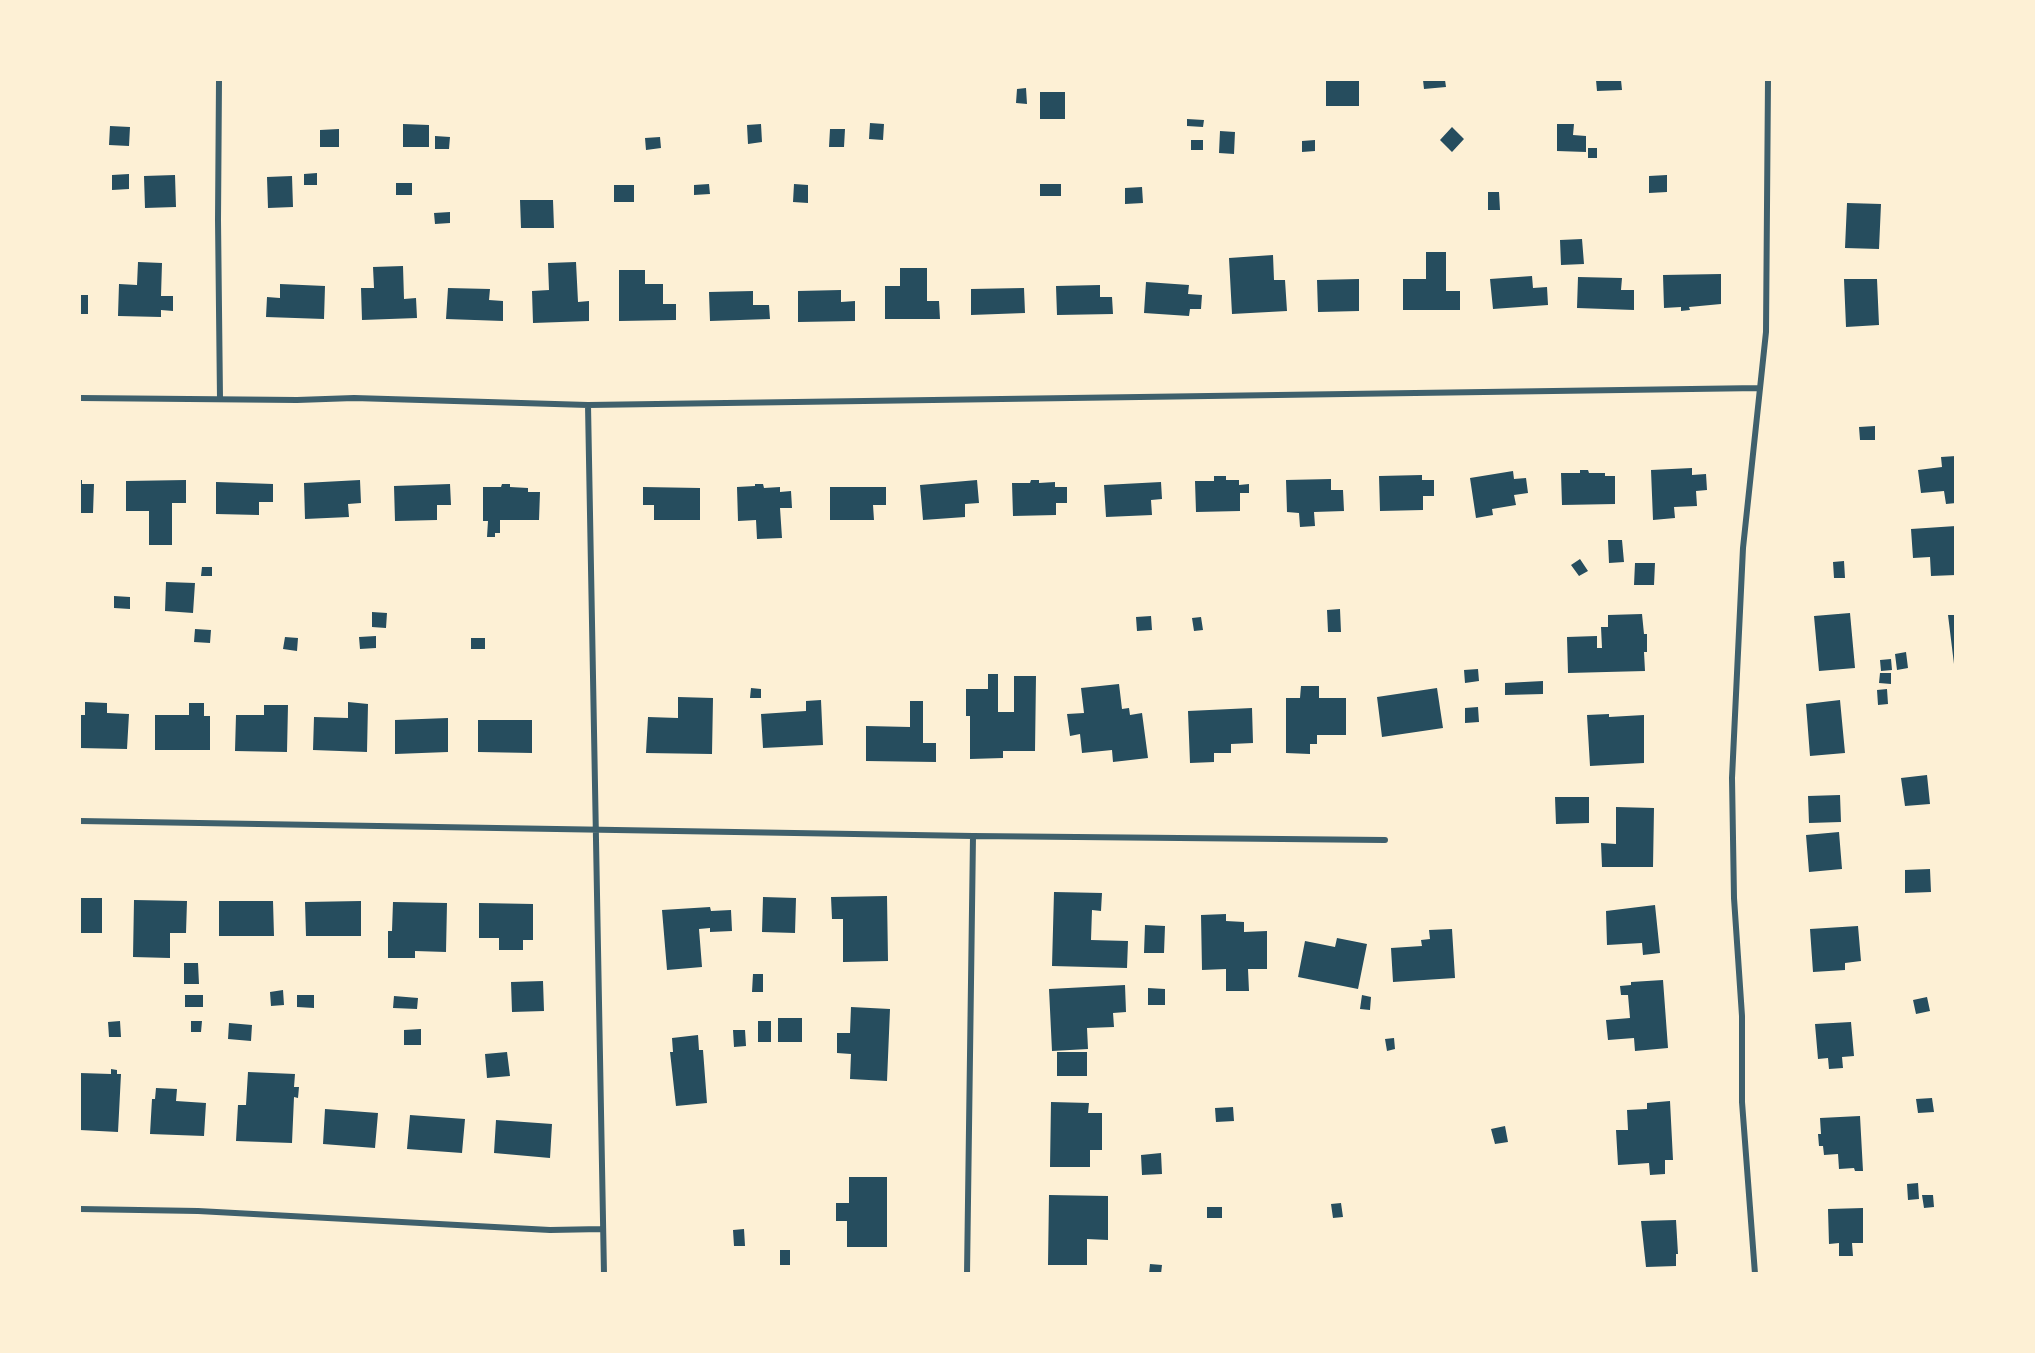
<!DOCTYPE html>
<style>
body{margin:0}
#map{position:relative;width:2035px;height:1353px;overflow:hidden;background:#fdf0d5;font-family:Spectral,serif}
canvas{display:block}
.frame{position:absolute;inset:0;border:81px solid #fdf0d5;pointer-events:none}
</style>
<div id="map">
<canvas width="2035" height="1353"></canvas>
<div class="frame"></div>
</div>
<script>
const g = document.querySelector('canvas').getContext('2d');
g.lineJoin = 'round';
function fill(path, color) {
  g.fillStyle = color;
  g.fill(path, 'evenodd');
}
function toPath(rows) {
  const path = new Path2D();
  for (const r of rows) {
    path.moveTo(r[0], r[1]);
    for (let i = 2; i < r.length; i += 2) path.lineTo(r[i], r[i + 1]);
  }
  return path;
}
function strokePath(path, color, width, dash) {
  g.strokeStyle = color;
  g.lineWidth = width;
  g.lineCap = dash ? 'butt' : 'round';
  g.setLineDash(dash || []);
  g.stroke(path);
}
fill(toPath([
 [1326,80,1359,80,1359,106,1326,106],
 [1423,80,1445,80,1446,87,1424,89],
 [1596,80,1621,80,1622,90,1597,91],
 [1026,88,1027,104,1016,103,1017,89],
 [1040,92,1065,92,1065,119,1040,119],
 [1187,119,1204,120,1203,127,1187,126],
 [870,123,884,124,883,140,869,139],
 [403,124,429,125,429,147,403,147],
 [761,124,762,142,748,144,747,125],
 [1557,124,1574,124,1573,135,1586,136,1586,152,1557,151],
 [110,126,130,127,129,146,109,145],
 [1452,127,1464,139,1452,152,1440,140],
 [339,129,339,147,320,147,320,130],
 [830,129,845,129,844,147,829,147],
 [1220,131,1235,132,1234,154,1219,153],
 [435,136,450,137,449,149,435,149],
 [660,137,661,148,646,150,645,138],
 [1191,140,1203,140,1203,150,1191,150],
 [1315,140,1315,151,1302,152,1302,141],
 [1588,148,1597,148,1597,158,1588,158],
 [317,173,317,185,304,185,304,174],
 [129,174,129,189,112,190,112,175],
 [175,175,176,207,145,208,144,176],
 [1667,175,1667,192,1649,193,1649,176],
 [292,176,293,207,268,208,267,177],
 [396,183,412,183,412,195,396,195],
 [709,184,710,194,694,195,694,185],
 [794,184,808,185,808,203,793,202],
 [1040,184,1061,184,1061,196,1040,196],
 [614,185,634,185,634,202,614,202],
 [1142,187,1143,203,1125,204,1125,188],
 [1488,192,1499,192,1500,210,1488,210],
 [520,200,553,200,554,228,521,228],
 [1847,203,1881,204,1879,249,1845,248],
 [450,212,450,223,435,224,434,213],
 [1582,239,1584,264,1561,265,1560,240],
 [1426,252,1446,252,1446,291,1460,291,1460,310,1403,310,1403,279,1426,279],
 [1273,255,1274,280,1285,280,1287,311,1232,314,1229,258],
 [138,262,162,263,161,296,173,296,173,311,161,310,161,317,118,316,119,284,137,285],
 [576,262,578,302,589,301,589,321,533,323,532,291,549,290,548,263],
 [403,266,404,299,416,298,417,318,362,320,361,288,374,288,373,267],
 [900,268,927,268,927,301,939,301,940,319,885,319,885,286,900,286],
 [619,270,645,270,645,284,663,284,663,304,676,304,676,320,619,321],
 [1721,274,1721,304,1689,307,1690,310,1681,311,1681,307,1664,308,1663,275],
 [1532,276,1533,288,1547,287,1548,305,1493,309,1490,279],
 [1578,277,1622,278,1621,290,1634,290,1634,310,1577,308],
 [1359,279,1359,311,1318,312,1317,280],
 [1844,279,1877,279,1879,325,1846,327],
 [1146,282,1189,285,1188,294,1202,295,1201,309,1190,309,1189,316,1144,313],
 [280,284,325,286,324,319,266,317,267,297,280,298],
 [1100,285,1100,297,1112,297,1113,314,1057,315,1056,286],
 [448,288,490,289,489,300,503,301,503,321,446,319],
 [1024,288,1025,313,971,315,971,289],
 [841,290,841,302,855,301,855,321,798,322,798,291],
 [753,291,753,305,769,305,770,319,710,321,709,292],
 [80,295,88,295,88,314,80,314],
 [1875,426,1875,440,1860,440,1859,427],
 [1956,456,1956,503,1946,504,1944,491,1921,493,1918,470,1942,467,1941,457],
 [1692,468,1692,475,1706,474,1707,490,1696,491,1697,506,1674,507,1675,518,1653,520,1651,470],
 [1580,470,1588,470,1589,473,1605,473,1605,476,1615,476,1615,504,1562,505,1561,473,1580,473],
 [1513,471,1514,479,1526,478,1528,493,1514,495,1516,505,1492,509,1493,515,1476,518,1470,478],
 [1422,475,1422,480,1434,480,1434,496,1423,496,1423,510,1380,511,1379,476],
 [1214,476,1226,476,1226,480,1239,480,1239,485,1249,484,1249,493,1240,493,1240,511,1196,512,1195,481,1214,481],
 [1331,479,1331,490,1343,490,1344,511,1314,512,1315,526,1300,527,1299,513,1287,512,1286,480],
 [80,480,82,480,82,484,94,484,93,513,80,513],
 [186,480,186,503,172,503,172,545,149,545,149,511,126,511,126,481],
 [360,480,361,503,348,504,349,517,305,519,304,483],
 [977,480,979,503,965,504,965,517,923,520,920,485],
 [1031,480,1039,480,1039,483,1055,482,1055,487,1067,487,1067,503,1056,503,1056,515,1013,516,1012,483,1030,483],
 [216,482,273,484,273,502,259,502,259,515,216,514],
 [1161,482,1162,499,1151,500,1152,515,1106,517,1104,485],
 [450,484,451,505,437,505,437,520,395,521,394,486],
 [502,484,510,484,510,487,528,488,528,492,540,492,539,520,500,520,500,533,495,533,495,537,487,537,488,521,483,521,483,487,501,487],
 [755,484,763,484,764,488,780,487,780,492,791,491,792,508,780,508,782,538,757,539,756,520,738,521,737,487,755,486],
 [643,487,700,488,700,520,654,520,654,505,643,505],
 [830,487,886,487,886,505,873,505,874,520,830,520],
 [1956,526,1956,575,1931,576,1930,557,1913,558,1911,529],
 [1608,540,1622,540,1624,562,1609,563],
 [1580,559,1588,571,1579,576,1571,565],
 [1844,561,1845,578,1834,578,1833,562],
 [1635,563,1655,563,1654,585,1634,585],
 [202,567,212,567,212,576,201,576],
 [166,582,195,583,193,613,165,611],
 [114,596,130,597,130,609,114,608],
 [1340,609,1341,632,1328,632,1327,610],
 [372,612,387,613,386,628,372,627],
 [1850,613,1855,668,1819,671,1814,616],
 [1642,614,1644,634,1647,634,1647,652,1644,652,1645,671,1568,673,1567,637,1597,636,1597,648,1602,648,1601,627,1608,627,1608,615],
 [1948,615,1956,615,1956,664,1954,664],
 [1151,616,1152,630,1137,631,1136,617],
 [1201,617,1203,630,1194,631,1192,618],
 [195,629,211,630,210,643,194,642],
 [376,636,376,648,360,649,359,637],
 [285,637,298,638,297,651,283,649],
 [471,638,485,638,485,649,471,649],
 [1906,652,1908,668,1897,670,1895,654],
 [1891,659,1892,670,1881,671,1880,660],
 [1478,669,1479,681,1465,683,1464,670],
 [1880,673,1891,673,1891,684,1879,683],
 [988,674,998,674,998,712,1014,712,1014,676,1036,676,1035,751,1003,751,1003,758,970,759,970,716,966,716,966,689,988,689],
 [1543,681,1543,694,1505,695,1505,683],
 [1119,684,1122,709,1129,708,1130,715,1142,713,1148,758,1113,762,1112,750,1082,753,1080,734,1070,736,1067,714,1084,713,1081,688],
 [1301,686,1319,686,1319,698,1346,698,1346,735,1317,735,1317,744,1310,744,1310,754,1286,753,1286,698,1300,698],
 [751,688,761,689,761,698,750,698],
 [1437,688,1443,728,1382,737,1377,697],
 [1887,689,1888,704,1878,705,1877,690],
 [678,697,713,698,712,754,646,753,648,717,678,718],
 [821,700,823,745,763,748,761,714,806,711,806,701],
 [1840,700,1845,753,1810,756,1806,704],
 [910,701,923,701,923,743,936,743,936,762,866,761,866,726,910,727],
 [85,702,107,703,107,713,129,714,127,749,80,748,80,715,85,715],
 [348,702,368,704,367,752,313,750,314,717,348,718],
 [189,703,204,703,204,716,210,716,210,750,155,750,155,715,189,715],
 [264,705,288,705,287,752,235,751,236,715,264,715],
 [1478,707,1479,722,1465,723,1465,708],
 [1252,708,1253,743,1231,744,1231,753,1214,753,1214,762,1190,763,1188,711],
 [1609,714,1609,717,1644,715,1644,763,1590,766,1587,715],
 [448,718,448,752,395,754,395,720],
 [478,720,532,720,532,753,478,752],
 [1927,775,1930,804,1905,806,1901,778],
 [1840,795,1841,822,1809,823,1808,796],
 [1555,797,1589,797,1589,823,1556,824],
 [1616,807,1654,808,1653,867,1602,867,1601,843,1616,844],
 [1839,832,1842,869,1809,872,1806,835],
 [1930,869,1931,892,1905,893,1905,870],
 [1054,892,1102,893,1101,911,1092,910,1091,940,1128,941,1127,968,1052,966],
 [887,896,888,961,843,962,843,919,832,919,831,897],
 [763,897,796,898,795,933,762,932],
 [80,898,102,898,102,933,80,933],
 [134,900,187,901,186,933,170,933,170,958,133,957],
 [219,901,273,901,274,936,219,936],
 [361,901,361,936,306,936,305,902],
 [393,902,447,903,446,952,415,951,415,958,388,958,388,931,392,931],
 [479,903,533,904,533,940,523,940,523,950,499,950,499,938,479,938],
 [1655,905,1660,953,1643,955,1642,943,1607,945,1606,911],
 [710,907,711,911,731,910,732,931,710,932,710,928,699,929,702,967,667,970,662,910],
 [1226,914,1226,921,1244,922,1244,932,1267,931,1267,969,1248,969,1249,991,1226,991,1226,969,1202,970,1201,915],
 [1145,925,1165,926,1164,953,1144,953],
 [1858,926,1861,961,1845,963,1845,970,1813,972,1810,929],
 [1452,929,1455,978,1393,982,1391,948,1422,946,1421,940,1430,939,1429,930],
 [1337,938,1367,944,1358,989,1298,977,1305,941,1335,947],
 [184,963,198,963,199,984,184,984],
 [753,974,763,974,763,992,752,992],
 [1663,980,1668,1048,1635,1051,1634,1038,1608,1040,1606,1020,1630,1018,1628,995,1621,995,1620,986,1631,985,1631,982],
 [543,981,544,1011,512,1012,511,982],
 [1125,985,1126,1012,1113,1013,1114,1027,1087,1028,1088,1049,1052,1051,1049,989],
 [1148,988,1165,989,1165,1005,1148,1005],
 [283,990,284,1005,271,1006,270,992],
 [185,995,203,995,203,1007,185,1007],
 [297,995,314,995,314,1008,297,1007],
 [1362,995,1371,997,1370,1010,1360,1009],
 [394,996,418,998,417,1009,393,1008],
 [1927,997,1930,1011,1916,1014,1913,1000],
 [851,1007,890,1009,887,1081,850,1079,851,1054,837,1053,837,1033,850,1033],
 [778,1018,802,1018,802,1042,778,1042],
 [120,1021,121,1037,109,1037,108,1022],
 [191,1021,202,1021,201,1032,191,1032],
 [758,1021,771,1021,771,1042,758,1042],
 [1851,1022,1854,1056,1842,1057,1843,1068,1829,1069,1828,1058,1818,1059,1815,1024],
 [229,1023,252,1025,251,1041,228,1039],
 [421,1029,421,1045,404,1045,404,1030],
 [733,1030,745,1030,746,1046,734,1047],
 [698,1035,699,1050,703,1050,707,1103,676,1106,670,1052,673,1052,672,1038],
 [1394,1038,1395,1049,1387,1051,1385,1039],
 [507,1052,510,1076,487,1078,485,1054],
 [1057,1052,1087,1052,1087,1076,1057,1076],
 [111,1069,117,1070,117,1074,121,1074,118,1132,80,1130,80,1073,111,1074],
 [248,1072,295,1074,294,1087,299,1087,298,1098,294,1097,292,1143,236,1141,238,1105,246,1105],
 [156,1088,177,1089,176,1101,206,1103,204,1136,150,1134,152,1099,155,1099],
 [1932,1098,1934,1112,1918,1113,1916,1099],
 [1670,1101,1673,1160,1665,1160,1665,1174,1650,1175,1649,1163,1618,1165,1616,1130,1628,1130,1627,1110,1647,1109,1647,1103],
 [1051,1102,1089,1103,1088,1113,1102,1113,1102,1150,1090,1150,1090,1167,1050,1167],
 [1233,1107,1234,1121,1216,1122,1215,1108],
 [325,1109,378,1113,375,1148,323,1144],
 [410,1115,465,1119,462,1153,407,1149],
 [1860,1116,1863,1171,1855,1171,1854,1168,1839,1169,1838,1154,1824,1155,1823,1146,1819,1146,1818,1134,1821,1134,1820,1118],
 [496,1120,552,1124,550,1158,494,1153],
 [1505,1126,1508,1142,1495,1144,1491,1129],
 [1161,1153,1162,1174,1142,1175,1141,1155],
 [849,1177,887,1177,887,1247,847,1247,847,1221,836,1221,836,1203,849,1203],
 [1918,1183,1919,1199,1908,1200,1907,1184],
 [1049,1195,1108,1196,1108,1240,1087,1239,1087,1265,1048,1265],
 [1922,1195,1933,1195,1934,1207,1924,1208],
 [1341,1203,1343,1217,1333,1218,1331,1204],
 [1207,1207,1222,1207,1222,1218,1207,1218],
 [1863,1208,1863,1243,1852,1243,1853,1256,1839,1256,1839,1243,1829,1244,1828,1209],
 [1676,1220,1678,1254,1676,1254,1676,1266,1646,1267,1641,1221],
 [744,1229,745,1246,734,1246,733,1230],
 [780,1250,790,1250,790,1265,780,1265],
 [1150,1264,1162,1265,1161,1274,1149,1274]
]), '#264d5e');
strokePath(toPath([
 [219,80,218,220,220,399],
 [80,398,297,400,354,398,588,405,1760,388],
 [588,405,604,1274],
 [80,821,973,836,1385,840],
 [80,1209,198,1211,550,1230,602,1229],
 [967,1274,973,836],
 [1755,1274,1742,1102,1742,1016,1734,898,1732,778,1743,548,1766,332,1768,80]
]), '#3f606c', 6);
</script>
